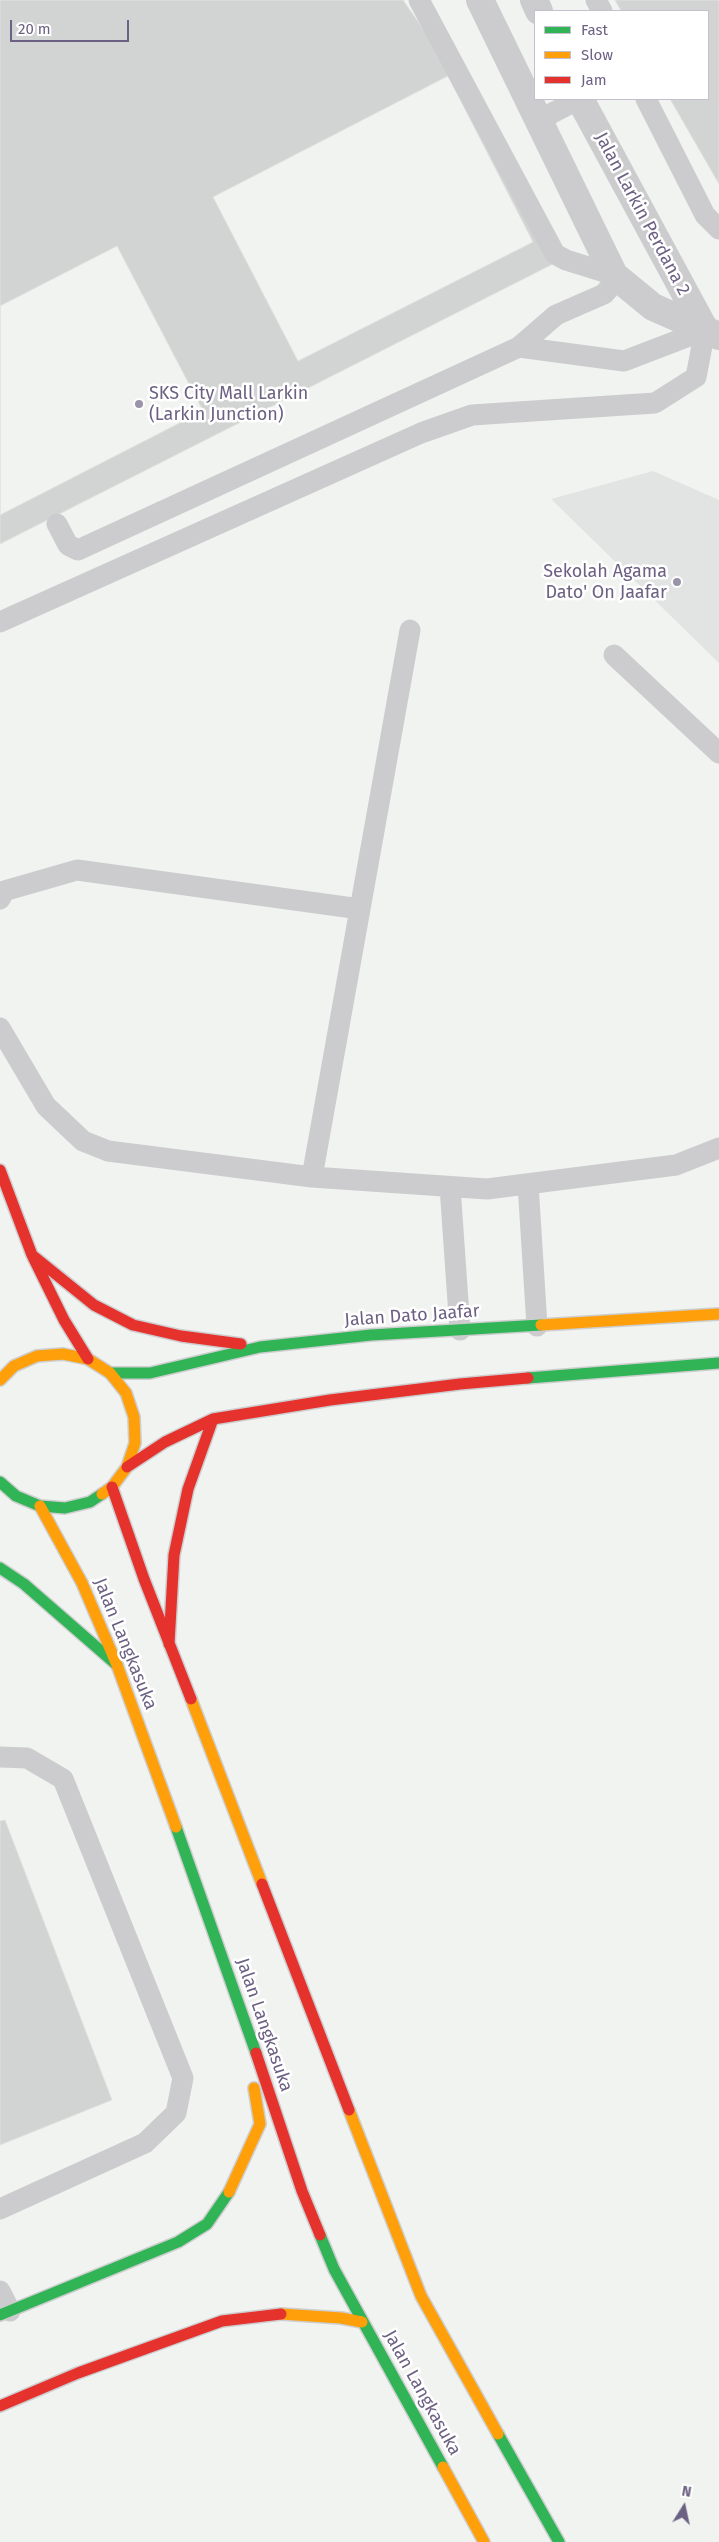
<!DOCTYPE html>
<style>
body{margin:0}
#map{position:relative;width:719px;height:2542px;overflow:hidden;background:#f0f3f0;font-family:"Fira Sans",sans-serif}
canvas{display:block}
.legend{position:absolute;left:534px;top:10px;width:175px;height:90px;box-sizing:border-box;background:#fff;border:1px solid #c5c0cd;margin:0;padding:6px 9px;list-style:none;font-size:15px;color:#6d6183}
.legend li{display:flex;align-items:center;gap:10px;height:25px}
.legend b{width:25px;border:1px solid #c5c0cd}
.north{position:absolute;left:659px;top:2482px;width:50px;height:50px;-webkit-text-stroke:4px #fff;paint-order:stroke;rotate:10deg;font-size:14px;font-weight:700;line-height:20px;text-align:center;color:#6d6183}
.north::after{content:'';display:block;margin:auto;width:18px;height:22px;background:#6d6183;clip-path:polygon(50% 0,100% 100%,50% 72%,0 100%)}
.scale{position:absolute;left:10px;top:20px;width:119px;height:22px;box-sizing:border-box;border:2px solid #6d6183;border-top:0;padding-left:6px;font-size:15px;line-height:18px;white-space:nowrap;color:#6d6183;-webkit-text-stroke:4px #fff;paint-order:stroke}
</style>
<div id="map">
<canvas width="719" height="2542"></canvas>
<ul class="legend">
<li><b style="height:6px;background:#30b455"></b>Fast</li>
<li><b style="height:6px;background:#ff9f0a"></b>Slow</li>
<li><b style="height:6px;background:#e5322d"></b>Jam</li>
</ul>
<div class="north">N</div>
<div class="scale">20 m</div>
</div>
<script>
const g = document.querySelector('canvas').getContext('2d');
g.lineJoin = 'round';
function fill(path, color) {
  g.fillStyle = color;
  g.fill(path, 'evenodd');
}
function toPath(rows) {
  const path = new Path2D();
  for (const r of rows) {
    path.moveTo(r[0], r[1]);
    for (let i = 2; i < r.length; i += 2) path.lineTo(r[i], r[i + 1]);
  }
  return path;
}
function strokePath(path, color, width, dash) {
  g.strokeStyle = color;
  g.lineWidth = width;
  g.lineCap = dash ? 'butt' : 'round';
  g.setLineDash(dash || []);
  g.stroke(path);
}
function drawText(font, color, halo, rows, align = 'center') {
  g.font = font + ' "Fira Sans",sans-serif';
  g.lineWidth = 5;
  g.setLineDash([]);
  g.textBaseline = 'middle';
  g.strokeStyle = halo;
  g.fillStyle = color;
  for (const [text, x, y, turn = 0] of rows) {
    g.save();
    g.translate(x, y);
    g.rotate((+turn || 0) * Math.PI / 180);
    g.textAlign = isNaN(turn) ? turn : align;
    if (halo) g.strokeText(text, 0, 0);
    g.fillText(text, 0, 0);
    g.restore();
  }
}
fill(toPath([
 [653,471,719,500,719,663,551,499]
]), '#e2e4e4');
const building = toPath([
 [0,0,403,0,442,56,555,263,0,544,0,0],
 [615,0,719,0,719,184,670,99,708,99,708,11,621,11,615,0],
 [448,76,533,242,298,361,213,197,448,76],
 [117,246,203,411,0,515,0,306,117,246],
 [5,1820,112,2100,0,2145,0,1821,5,1820]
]);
fill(building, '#d2d3d3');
strokePath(building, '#e0e2e0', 1);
const fast = toPath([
 [110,1373,150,1373,260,1347,371,1335,541,1325],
 [528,1378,719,1363],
 [0,1482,16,1496,40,1506,65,1508,90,1502,102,1494],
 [0,1568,24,1584,117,1665],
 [176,1827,256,2053],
 [320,2235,334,2269,443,2467],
 [0,2315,178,2242,207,2224,229,2192],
 [498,2434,559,2542]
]);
const slow = toPath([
 [541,1325,719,1314],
 [0,1380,14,1366,37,1356,63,1354,88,1359,110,1373,126,1393,134,1417,135,1443,127,1467,112,1487,102,1494],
 [40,1506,82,1583,117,1665,176,1827],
 [191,1699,262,1884],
 [349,2110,421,2296,498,2434],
 [229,2192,260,2124,254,2088],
 [281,2314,341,2318,362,2322],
 [443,2467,484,2542]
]);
const jam = toPath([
 [0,1170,32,1255,64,1320,88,1359],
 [32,1255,94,1305,133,1325,181,1336,241,1344],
 [127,1467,165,1442,213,1419,330,1400,460,1384,528,1378],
 [112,1487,144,1579,191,1699],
 [169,1644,174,1555,188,1489,213,1419],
 [262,1884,349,2110],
 [256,2053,302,2191,320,2235],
 [0,2406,78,2373,222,2321,281,2314]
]);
strokePath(fast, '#ceced0', 14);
strokePath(slow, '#ceced0', 14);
strokePath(jam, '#ceced0', 14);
strokePath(toPath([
 [596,0,602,11],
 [646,99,705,215,719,229],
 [539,120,579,99],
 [519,347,624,361,705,330],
 [57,524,68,545,78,550,519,347,556,315,604,294,611,286,614,275,566,260,555,254,419,0],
 [0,622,421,433,472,415,655,403,696,377,705,330],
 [614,655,719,753],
 [0,899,4,891,77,870,360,909],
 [0,1028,46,1106,83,1141,108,1151,312,1177,487,1189,676,1165,719,1148],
 [312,1177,410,630],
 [528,1184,537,1326],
 [450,1187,460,1330],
 [0,1757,27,1758,63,1779,183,2078,176,2113,145,2143,0,2209],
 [0,2291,10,2311]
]), '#ccccce', 21);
strokePath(toPath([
 [480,0,614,275,653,307,719,336],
 [534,0,539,11],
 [580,99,705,330]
]), '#ccccce', 28);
strokePath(fast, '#30b455', 11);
strokePath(slow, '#ff9f0a', 11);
strokePath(jam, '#e5322d', 11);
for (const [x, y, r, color] of [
 [139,404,5,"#9b94a9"],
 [677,582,5,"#9b94a9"]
]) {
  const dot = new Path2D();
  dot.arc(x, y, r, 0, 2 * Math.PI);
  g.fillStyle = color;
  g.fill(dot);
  strokePath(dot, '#fff', 2);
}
drawText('18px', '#6d6183', '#fff', [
 ["Jalan Larkin Perdana 2",642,214,62],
 ["Jalan Dato Jaafar",412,1316,-4],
 ["Jalan Langkasuka",125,1644,68],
 ["Jalan Langkasuka",264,2025,71],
 ["Jalan Langkasuka",422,2393,61]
]);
drawText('18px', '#6d6183', '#fff', [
 ["SKS City Mall Larkin",149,394],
 ["(Larkin Junction)",149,415],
 ["Sekolah Agama",667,572,"right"],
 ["Dato' On Jaafar",667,593,"right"]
], 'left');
</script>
